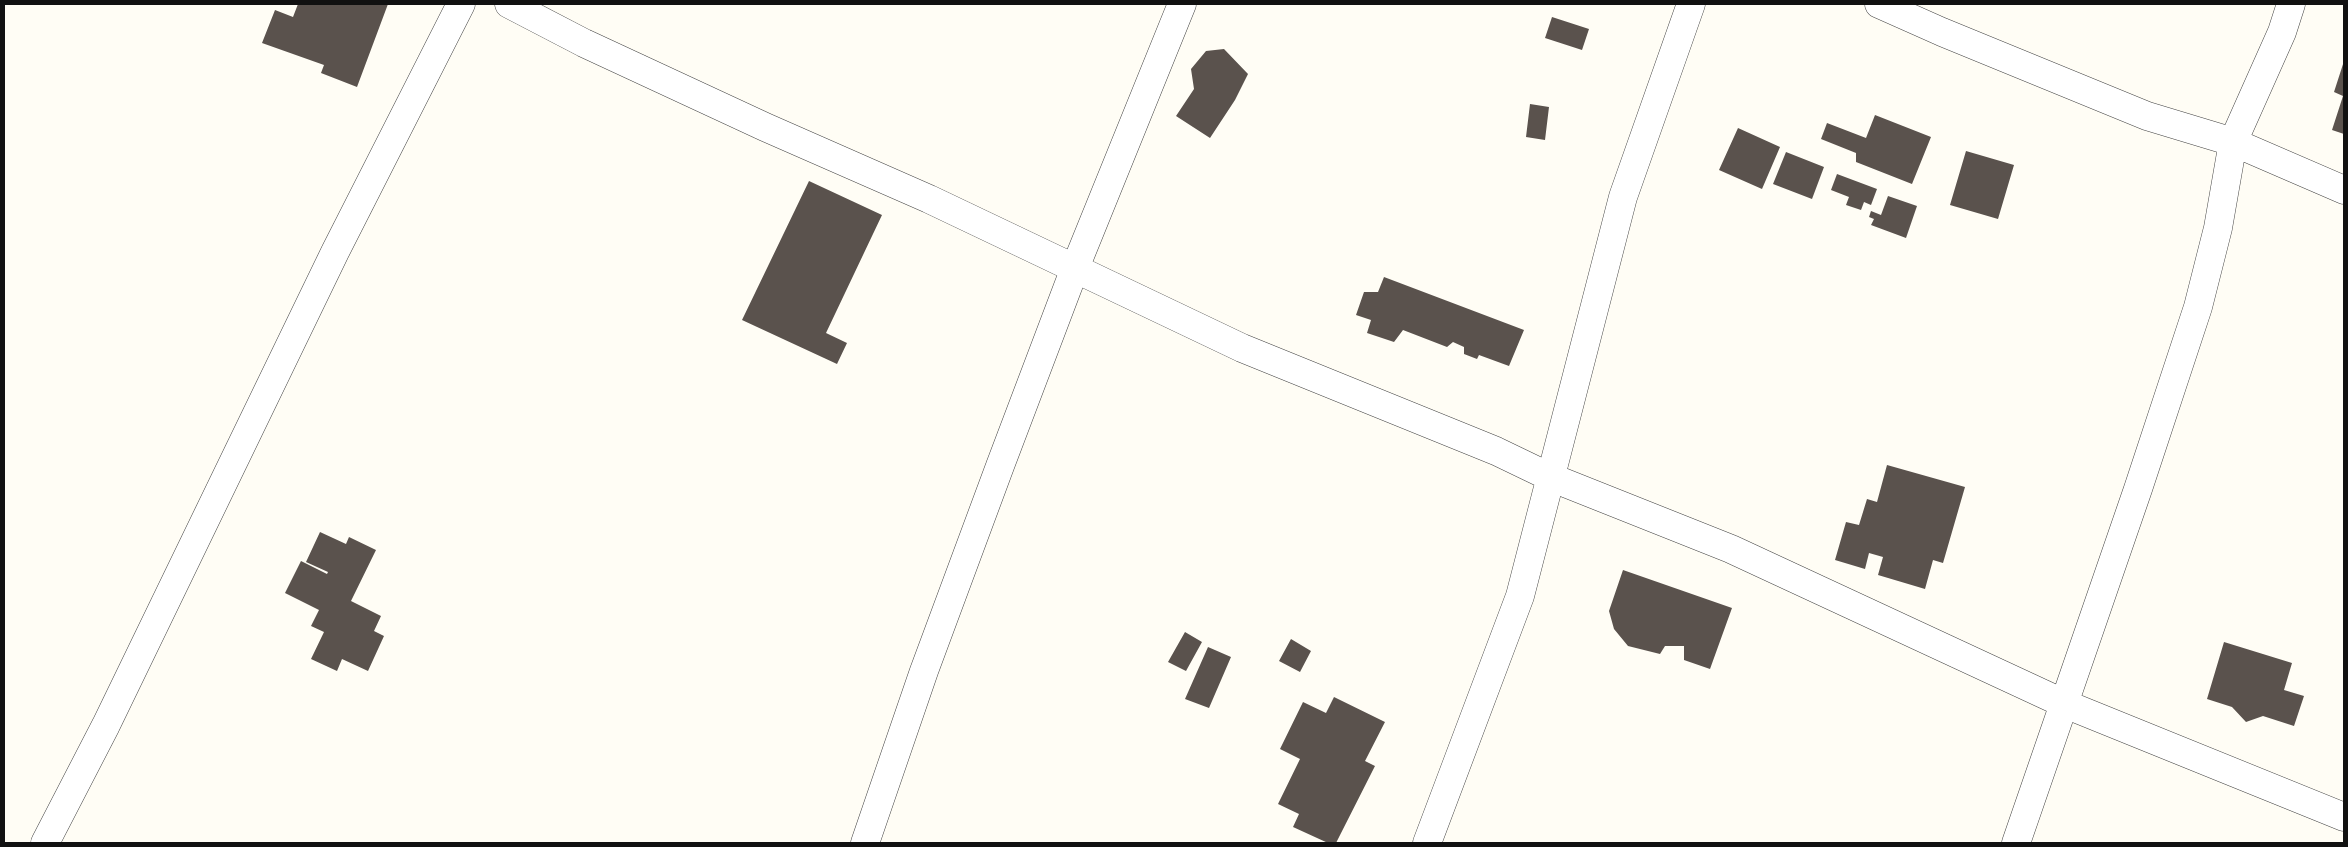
<!DOCTYPE html>
<style>
body{margin:0}
#map{position:relative;width:2348px;height:847px;overflow:hidden;background:#fffdf5;font-family:Georgia,serif}
canvas{display:block}
.frame{position:absolute;inset:0;border:5px solid #111;pointer-events:none}
</style>
<div id="map">
<canvas width="2348" height="847"></canvas>
<div class="frame"></div>
</div>
<script>
const g = document.querySelector('canvas').getContext('2d');
g.lineJoin = 'round';
function fill(path, color) {
  g.fillStyle = color;
  g.fill(path, 'evenodd');
}
function toPath(rows) {
  const path = new Path2D();
  for (const r of rows) {
    path.moveTo(r[0], r[1]);
    for (let i = 2; i < r.length; i += 2) path.lineTo(r[i], r[i + 1]);
  }
  return path;
}
function strokePath(path, color, width, dash) {
  g.strokeStyle = color;
  g.lineWidth = width;
  g.lineCap = dash ? 'butt' : 'round';
  g.setLineDash(dash || []);
  g.stroke(path);
}
fill(toPath([
 [298,4,388,4,357,87,321,73,324,65,262,43,275,10,293,17],
 [1552,17,1589,29,1582,50,1545,38],
 [1224,49,1248,74,1235,100,1210,138,1176,116,1194,89,1191,69,1206,51],
 [2344,61,2344,134,2332,130,2343,96,2334,92],
 [1530,104,1549,107,1545,140,1526,137],
 [1875,115,1931,137,1912,184,1856,162,1856,153,1821,139,1827,123,1866,138],
 [1738,128,1780,147,1762,189,1719,170],
 [1966,151,2014,165,1998,219,1950,205],
 [1786,152,1824,167,1812,199,1773,184],
 [1837,174,1877,189,1871,205,1864,202,1861,210,1846,205,1849,197,1831,190],
 [809,181,882,215,826,333,847,343,837,364,742,320],
 [1888,196,1917,206,1906,238,1871,225,1874,219,1869,217,1871,211,1881,215],
 [1384,277,1524,330,1509,366,1479,355,1477,359,1464,354,1464,347,1453,342,1447,347,1403,330,1394,342,1367,333,1371,320,1356,315,1364,292,1378,292],
 [1887,465,1965,487,1943,563,1933,560,1925,589,1878,575,1883,557,1869,553,1865,569,1835,560,1846,522,1859,525,1867,499,1877,502],
 [320,532,346,544,349,537,376,550,351,601,381,616,374,631,384,636,368,671,342,659,337,671,311,659,324,632,311,626,319,610,285,593,301,561,327,574,328,572,306,562],
 [1623,570,1732,608,1710,669,1684,660,1684,646,1665,646,1660,654,1628,646,1614,629,1609,611],
 [1185,632,1202,642,1186,671,1168,662],
 [1291,639,1311,651,1300,672,1279,661],
 [2224,642,2292,663,2284,690,2304,696,2294,726,2263,716,2246,722,2232,707,2207,699],
 [1208,647,1231,657,1209,708,1185,699],
 [1334,697,1385,722,1365,761,1375,766,1336,843,1328,843,1293,827,1299,814,1278,804,1300,759,1280,749,1303,702,1326,713]
]), '#5a524d');
const minor = toPath([
 [509,4,584,43,765,127,929,199,1242,348,1496,451,1550,477,1731,549,2065,704,2344,817],
 [1879,4,1942,32,2147,116,2233,142,2344,190],
 [45,843,106,725,335,252,461,4],
 [865,843,924,671,1000,466,1075,268,1182,4],
 [1427,843,1520,596,1623,197,1691,4],
 [2016,843,2138,489,2198,307,2218,228,2233,142,2282,32,2291,4]
]);
strokePath(minor, '#444', 29);
strokePath(minor, '#fff', 28);
</script>
